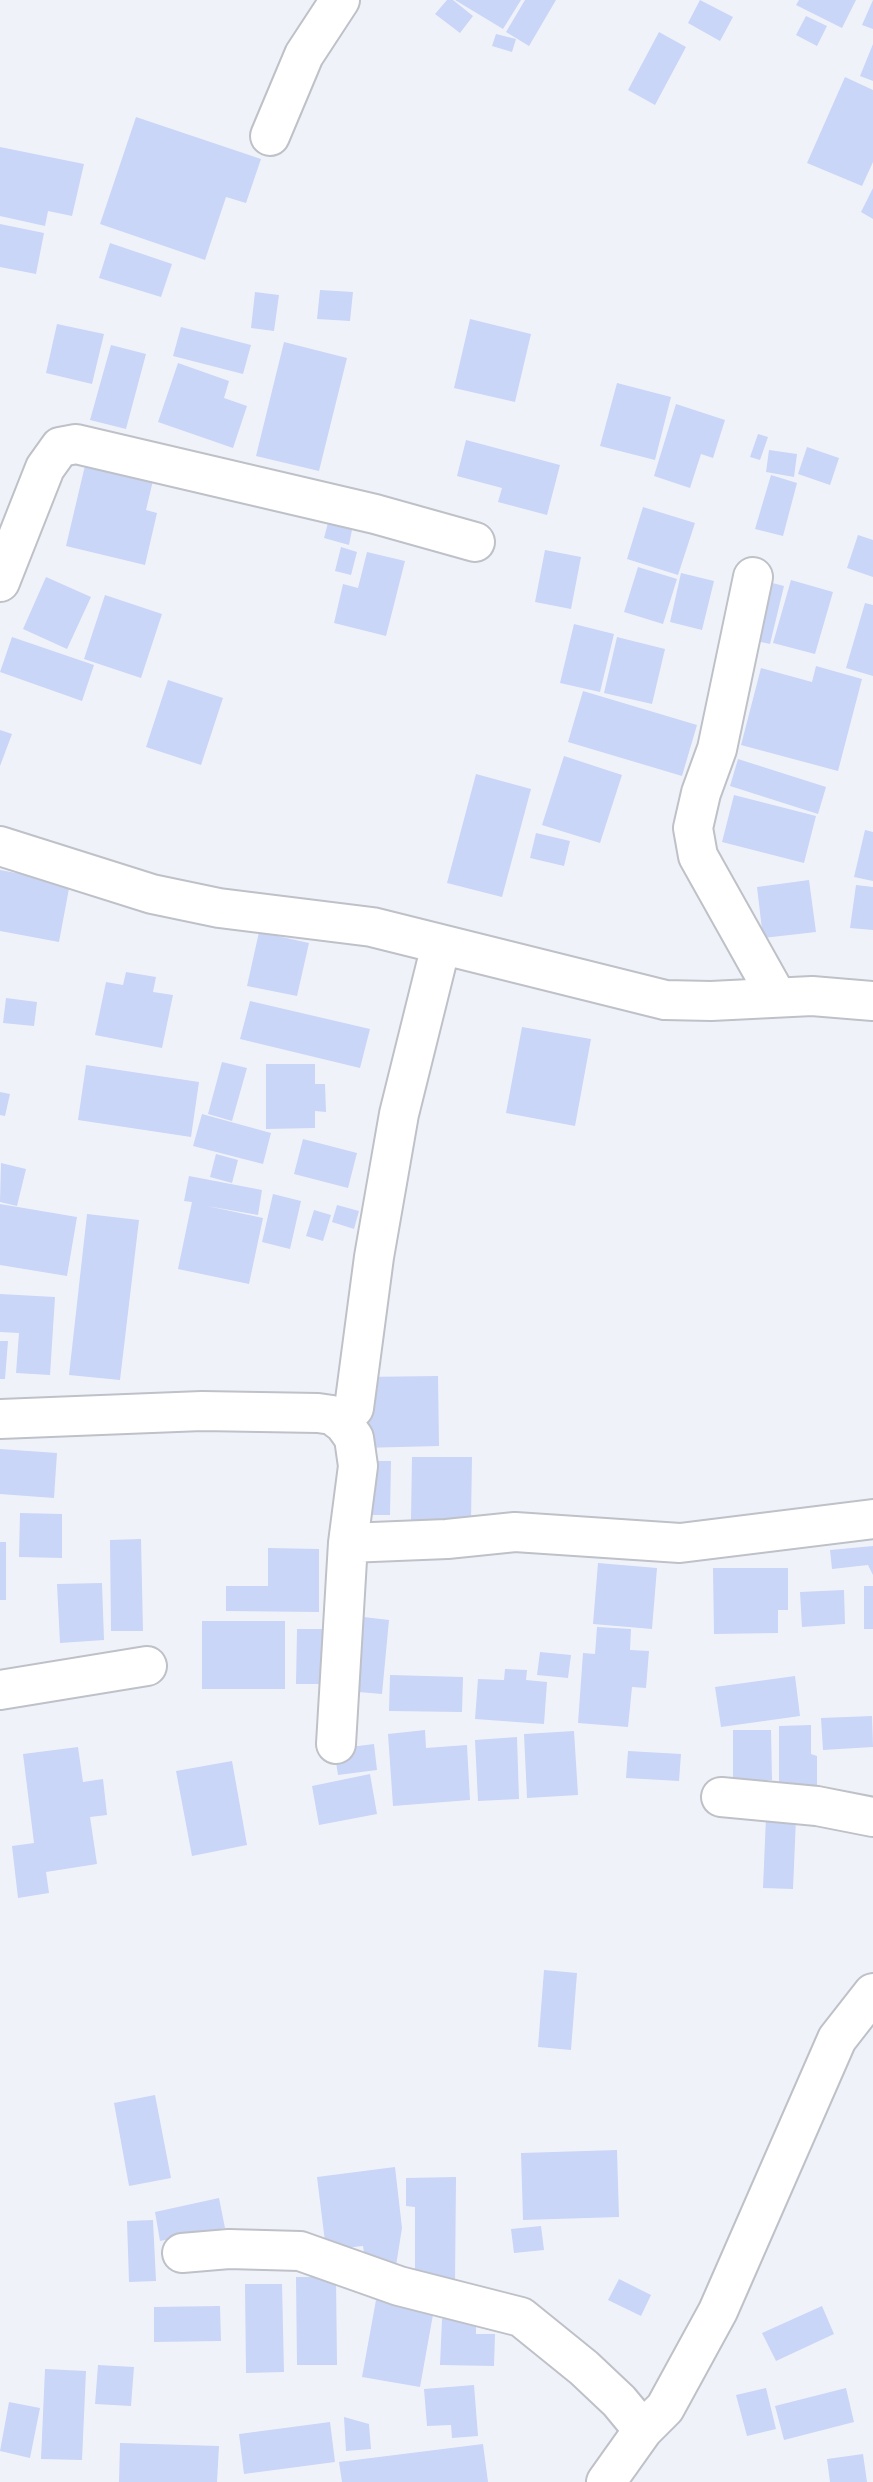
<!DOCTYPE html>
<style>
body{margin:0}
canvas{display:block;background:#f0f2fa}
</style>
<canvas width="873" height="2482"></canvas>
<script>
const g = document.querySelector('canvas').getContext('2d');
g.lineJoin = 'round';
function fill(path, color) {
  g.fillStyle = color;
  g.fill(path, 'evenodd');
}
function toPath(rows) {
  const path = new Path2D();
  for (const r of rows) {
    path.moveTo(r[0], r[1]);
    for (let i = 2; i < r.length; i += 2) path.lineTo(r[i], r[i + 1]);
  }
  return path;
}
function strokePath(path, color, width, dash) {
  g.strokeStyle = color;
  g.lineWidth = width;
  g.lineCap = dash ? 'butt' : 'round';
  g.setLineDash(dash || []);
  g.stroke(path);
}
fill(toPath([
 [447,0,453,0,473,16,460,33,435,14],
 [455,0,521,0,503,29],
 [525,0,556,0,529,46,506,32],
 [700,0,733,17,720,41,688,23],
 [799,0,856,0,842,28,796,5],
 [873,0,873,29,862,25],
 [806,16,827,26,817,46,796,35],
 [659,32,686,47,655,105,628,90],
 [496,34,516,39,512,52,492,46],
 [873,44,873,81,860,76],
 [845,77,873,90,873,162,862,186,807,163],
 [136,117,261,159,246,203,226,197,205,260,100,224],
 [0,147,84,164,72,216,48,211,45,226,0,216],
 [873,188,873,219,861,212],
 [0,224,44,233,36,274,0,267],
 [110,243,172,264,161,297,99,278],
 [320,290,353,292,350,321,317,319],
 [255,292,279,295,274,331,251,328],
 [470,319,531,334,515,402,454,388],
 [57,324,104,334,92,384,46,373],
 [181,327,251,345,243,374,173,356],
 [284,342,347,358,319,471,256,456],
 [111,345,146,354,126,429,90,420],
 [178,363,229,381,224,398,247,406,233,448,158,422],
 [617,383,671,397,655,460,600,446],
 [676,404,725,420,713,458,701,454,690,488,654,476],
 [758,434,768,437,760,460,750,457],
 [466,440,560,465,547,515,498,502,502,488,457,476],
 [807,447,839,458,830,485,798,474],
 [769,450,797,454,794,477,766,472],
 [87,457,155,472,146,510,157,513,145,565,66,546],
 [771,475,797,483,783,536,755,529],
 [643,507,695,523,678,575,627,559],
 [329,519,353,525,349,545,324,538],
 [858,535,873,540,873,577,847,568],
 [341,547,357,552,351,575,335,571],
 [545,550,581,557,571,609,535,602],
 [367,552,405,561,386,636,334,623,343,584,358,588],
 [638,567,677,579,663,624,624,612],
 [681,573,714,581,702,630,670,622],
 [46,577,91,597,67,649,23,629],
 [757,579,784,586,770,644,743,638],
 [791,580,833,592,815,654,773,643],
 [105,595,162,614,141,678,84,659],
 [865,603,873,605,873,676,846,668],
 [574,624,614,634,600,692,560,683],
 [12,637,94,665,82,701,0,672],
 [617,637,665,649,652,704,604,693],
 [816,666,862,679,838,771,741,745,761,668,812,682],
 [168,680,223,698,201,765,146,747],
 [583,691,697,725,682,776,568,742],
 [0,730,12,734,0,766],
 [564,756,622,775,600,843,542,825],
 [738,759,826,787,818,814,730,786],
 [476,774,531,789,502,897,447,883],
 [734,795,816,816,804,863,722,842],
 [865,830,873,832,873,881,854,877],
 [536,833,570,841,564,866,530,858],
 [0,870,70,883,59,942,0,931],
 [809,880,816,932,763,938,757,887],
 [856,885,873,887,873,930,850,928],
 [259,932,309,943,297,996,247,986],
 [126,972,156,977,153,992,173,995,162,1048,95,1035,106,982,123,985],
 [6,998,37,1002,34,1026,3,1023],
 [250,1001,370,1029,360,1068,240,1039],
 [522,1027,591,1039,575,1126,506,1113],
 [222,1062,247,1068,232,1121,208,1114],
 [266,1064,315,1064,315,1084,325,1084,326,1112,315,1111,315,1128,266,1129],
 [86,1065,199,1082,191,1137,78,1120],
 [0,1092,10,1094,5,1116,0,1115],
 [202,1114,271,1133,263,1164,193,1146],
 [303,1139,357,1153,348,1188,294,1174],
 [216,1154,238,1160,232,1183,210,1177],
 [1,1163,26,1169,17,1206,0,1202],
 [189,1176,262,1190,258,1215,207,1206,263,1218,249,1284,178,1269,192,1202,184,1201],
 [273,1194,301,1201,290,1249,262,1242],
 [0,1204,77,1217,67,1276,0,1265],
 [337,1205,359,1211,354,1229,332,1222],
 [314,1210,331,1215,323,1241,306,1236],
 [87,1214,139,1220,120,1380,69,1375],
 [0,1294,55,1297,50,1375,16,1373,19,1333,0,1332],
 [0,1341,8,1341,5,1379,0,1379],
 [438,1376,439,1446,361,1448,360,1377],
 [0,1449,57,1453,54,1498,0,1494],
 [412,1457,472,1457,471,1521,411,1520],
 [367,1461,391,1461,390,1515,366,1515],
 [20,1513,62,1514,62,1558,19,1557],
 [141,1539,143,1631,111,1631,110,1540],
 [0,1542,6,1542,6,1600,0,1600],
 [873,1546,873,1575,868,1565,832,1569,830,1550],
 [268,1548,319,1549,319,1612,226,1611,226,1586,268,1586],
 [598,1563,657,1568,652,1629,593,1624],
 [713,1568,788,1568,788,1610,778,1610,778,1633,714,1634],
 [102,1583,104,1640,60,1643,57,1584],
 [864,1586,873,1586,873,1629,864,1629],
 [844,1590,845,1624,802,1627,800,1592],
 [355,1616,389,1620,382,1694,347,1691],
 [202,1621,285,1621,285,1689,202,1689],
 [597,1627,631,1629,630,1650,649,1651,646,1688,632,1687,628,1727,578,1723,583,1653,595,1654],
 [297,1629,324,1629,323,1684,296,1684],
 [540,1652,571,1655,568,1678,537,1675],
 [505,1669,527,1670,526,1680,547,1682,544,1724,475,1719,478,1679,504,1680],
 [390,1675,463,1677,462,1712,389,1711],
 [795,1676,800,1716,721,1727,715,1687],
 [872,1716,873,1747,823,1750,821,1718],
 [811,1725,811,1754,817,1756,817,1786,779,1786,779,1726],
 [425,1730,426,1748,467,1745,470,1800,393,1806,388,1734],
 [733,1730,771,1730,772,1780,733,1780],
 [574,1731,578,1795,527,1798,524,1734],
 [517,1737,519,1799,478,1801,475,1740],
 [374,1744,377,1770,338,1775,334,1749],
 [78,1747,83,1782,103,1779,107,1815,90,1817,97,1864,46,1872,49,1893,18,1898,12,1846,34,1843,23,1754],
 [628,1751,681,1754,679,1781,626,1778],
 [232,1761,247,1845,192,1856,176,1771],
 [370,1774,377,1814,319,1825,312,1786],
 [766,1817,796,1818,793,1889,763,1888],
 [544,1970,577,1973,571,2050,538,2047],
 [155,2095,171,2178,129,2186,114,2103],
 [617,2150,619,2217,523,2220,521,2153],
 [395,2167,402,2228,395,2272,365,2259,363,2246,326,2250,317,2177],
 [456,2177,455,2285,415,2285,415,2207,406,2206,406,2178],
 [219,2198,225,2228,160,2241,155,2212],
 [153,2220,156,2281,129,2282,127,2221],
 [541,2226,544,2250,514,2253,511,2229],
 [296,2277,336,2277,337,2365,297,2365],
 [619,2279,651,2295,641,2316,608,2300],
 [245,2284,282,2284,284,2372,246,2373],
 [376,2300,434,2309,420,2387,362,2377],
 [220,2306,221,2341,154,2342,154,2307],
 [822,2306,834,2334,776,2361,762,2333],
 [442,2319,476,2319,476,2334,495,2334,494,2366,440,2365],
 [98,2365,134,2367,131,2406,95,2404],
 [45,2369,86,2371,82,2460,41,2459],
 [474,2385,478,2436,452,2438,451,2425,427,2426,424,2389],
 [766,2388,776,2429,747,2436,736,2395],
 [846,2388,854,2422,784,2440,775,2406],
 [9,2402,40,2408,30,2458,0,2451],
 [344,2417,369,2424,371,2449,346,2451],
 [330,2422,335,2462,244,2474,239,2434],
 [120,2443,219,2446,217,2482,119,2482],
 [483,2444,488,2482,342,2482,339,2462],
 [863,2454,867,2482,830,2482,827,2459]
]), '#cad6f7');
const street = toPath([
 [270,136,304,55,340,0],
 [753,577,717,749,701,793,693,828,698,856,777,997],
 [0,582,45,468,60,447,76,444,375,514,475,542],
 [0,846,152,894,219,908,372,927,665,1000,711,1001,812,996,873,1001],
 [354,1408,374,1257,399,1114,441,945],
 [0,1419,202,1411,318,1413,332,1415,344,1424,354,1438,358,1466,348,1543,336,1744],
 [348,1543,447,1539,515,1532,680,1543,873,1519],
 [0,1690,147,1666],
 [721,1797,817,1806,873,1817],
 [182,2253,229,2249,300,2251,399,2286,521,2317,584,2368,619,2401,643,2430],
 [606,2482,643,2430,665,2408,718,2311,837,2039,873,1993]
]);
strokePath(street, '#bfc1c8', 42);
strokePath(street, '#fff', 38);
</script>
